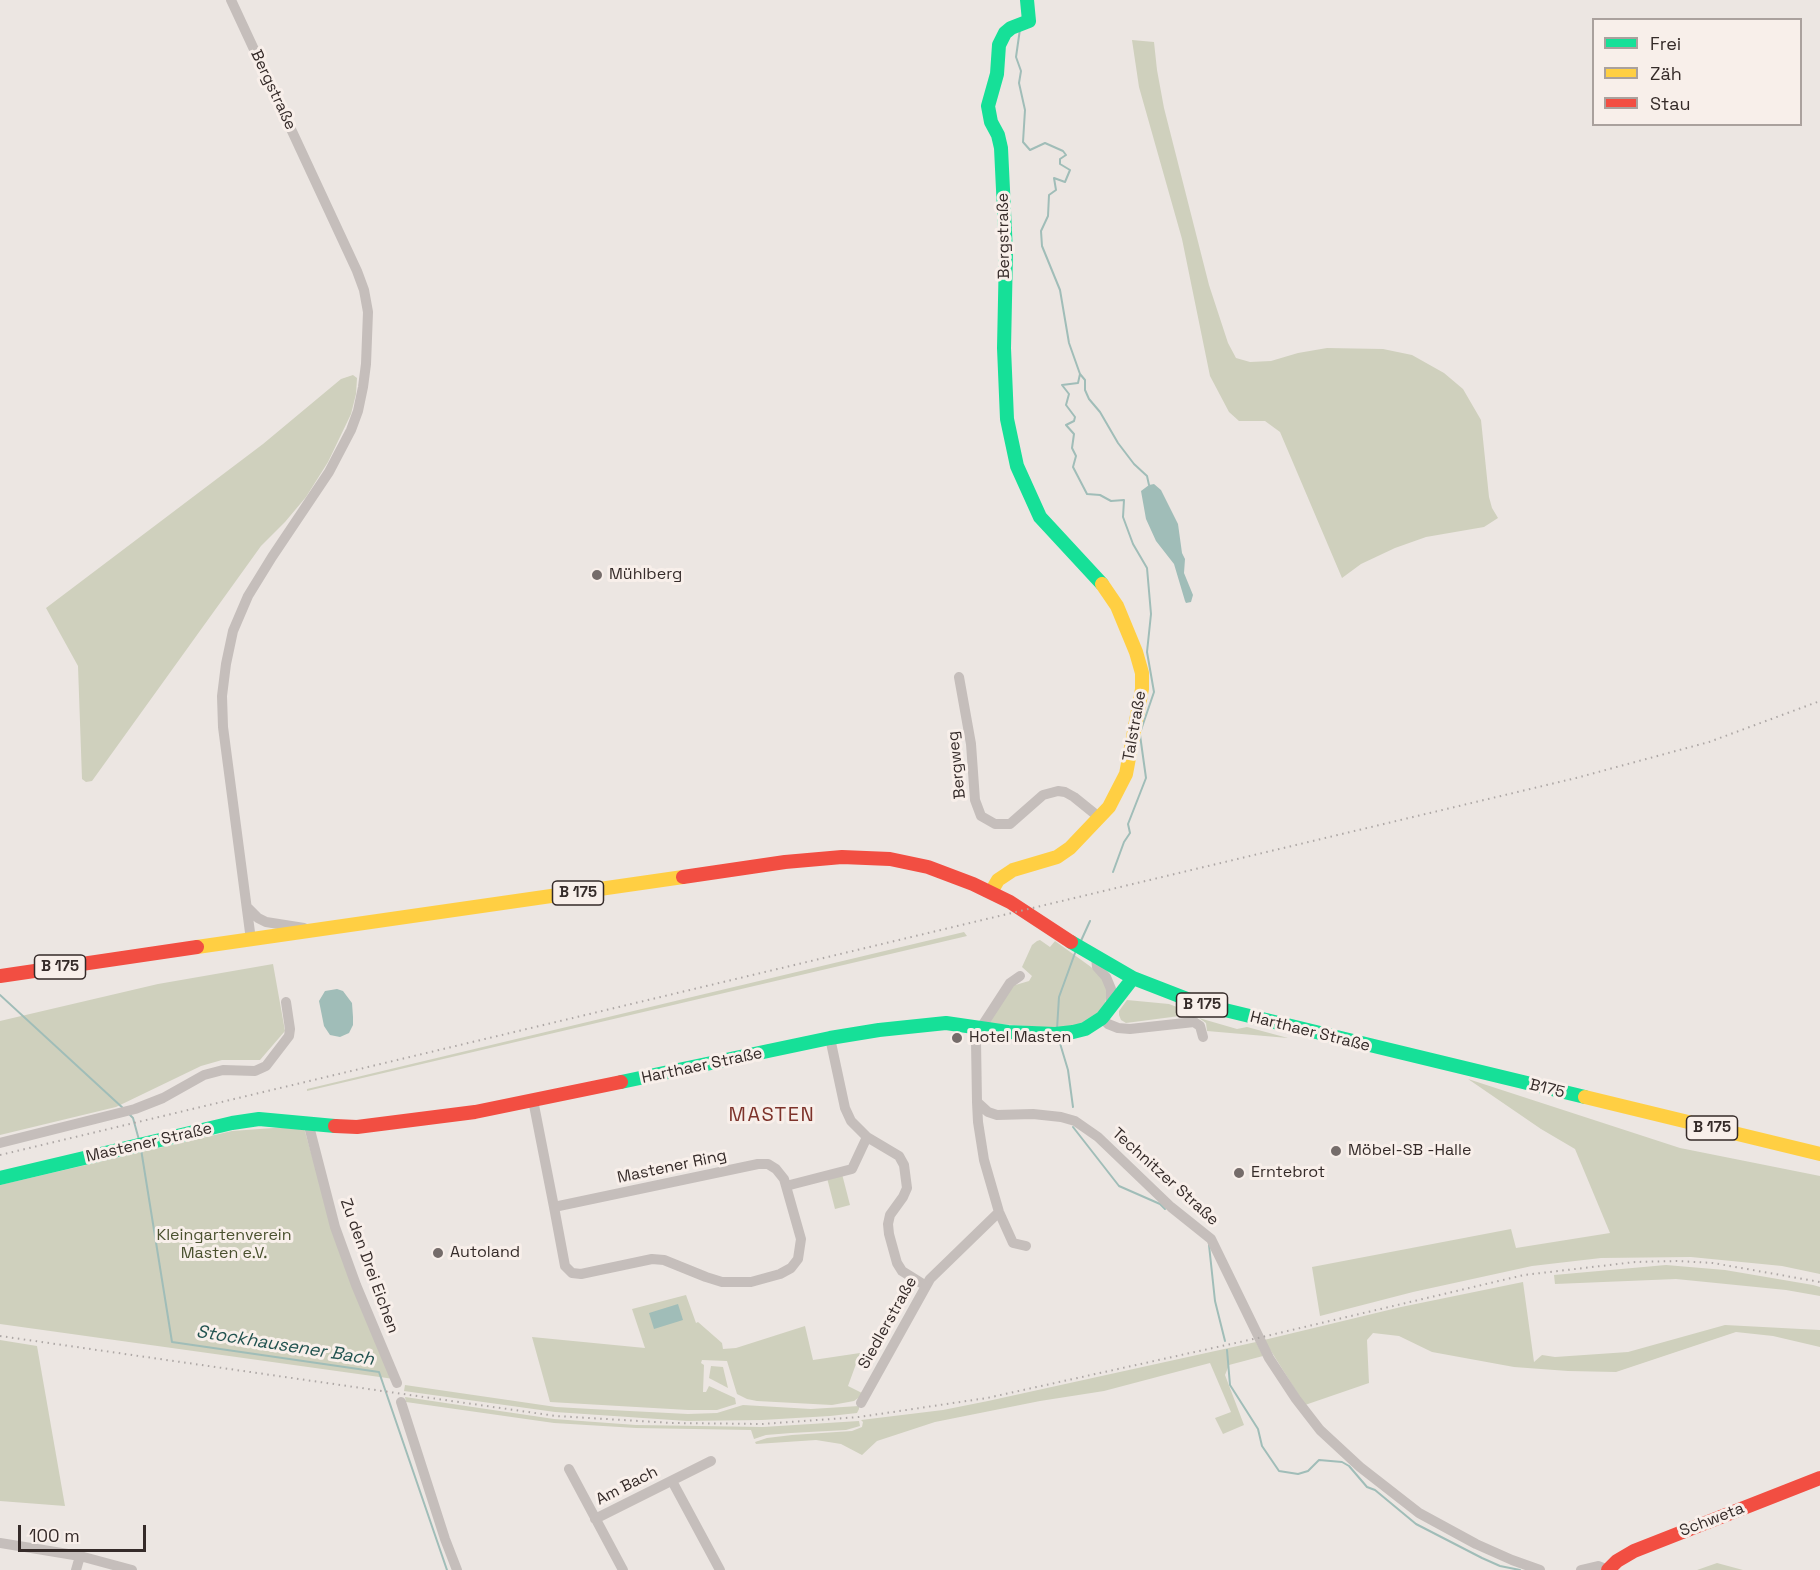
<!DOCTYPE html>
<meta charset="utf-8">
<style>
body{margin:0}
#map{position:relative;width:1820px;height:1570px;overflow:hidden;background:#ece6e2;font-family:"Space Grotesk",sans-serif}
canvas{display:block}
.legend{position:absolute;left:1592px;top:18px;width:210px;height:108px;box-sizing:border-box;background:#f8efea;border:2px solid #aaa19d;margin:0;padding:8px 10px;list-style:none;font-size:18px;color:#352b29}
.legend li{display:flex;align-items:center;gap:12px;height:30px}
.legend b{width:30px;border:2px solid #aaa19d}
.scale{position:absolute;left:18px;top:1525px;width:128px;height:27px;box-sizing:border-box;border:3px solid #352b29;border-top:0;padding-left:8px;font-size:18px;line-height:21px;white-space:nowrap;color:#352b29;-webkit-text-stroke:4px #f8efea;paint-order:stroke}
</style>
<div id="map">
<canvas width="1820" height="1570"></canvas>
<ul class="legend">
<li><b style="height:8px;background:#16e098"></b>Frei</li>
<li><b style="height:8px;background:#ffcf43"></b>Zäh</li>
<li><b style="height:8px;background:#f24e42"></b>Stau</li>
</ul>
<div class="scale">100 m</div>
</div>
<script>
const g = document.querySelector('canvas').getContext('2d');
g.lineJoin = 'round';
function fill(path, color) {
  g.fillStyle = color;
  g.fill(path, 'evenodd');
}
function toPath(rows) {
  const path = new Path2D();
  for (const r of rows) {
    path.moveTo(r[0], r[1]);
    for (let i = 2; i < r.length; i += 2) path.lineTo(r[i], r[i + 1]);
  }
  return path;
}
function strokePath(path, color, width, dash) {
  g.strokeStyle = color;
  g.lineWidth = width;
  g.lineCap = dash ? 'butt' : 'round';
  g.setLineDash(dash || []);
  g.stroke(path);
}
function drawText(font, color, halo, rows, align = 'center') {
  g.font = font + ' "Space Grotesk",sans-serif';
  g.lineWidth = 6;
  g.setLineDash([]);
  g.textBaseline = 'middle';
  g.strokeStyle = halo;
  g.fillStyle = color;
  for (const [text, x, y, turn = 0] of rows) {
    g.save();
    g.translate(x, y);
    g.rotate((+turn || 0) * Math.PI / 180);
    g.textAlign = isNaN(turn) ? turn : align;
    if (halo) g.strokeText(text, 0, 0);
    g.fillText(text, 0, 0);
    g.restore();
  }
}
fill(toPath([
 [1132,40,1154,42,1157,70,1164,108,1209,285,1228,343,1236,358,1250,362,1271,361,1298,353,1327,348,1383,349,1412,355,1444,373,1463,389,1481,420,1489,497,1492,508,1498,518,1484,527,1426,537,1395,548,1361,564,1342,578,1280,432,1265,421,1239,421,1229,412,1210,376,1182,239,1139,87],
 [353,375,357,378,356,394,351,414,328,462,306,497,285,522,261,546,92,781,86,782,82,779,78,666,46,608,263,444,341,379],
 [964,932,967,936,307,1091,307,1089],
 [1040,940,1050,947,1055,941,1091,967,1102,978,1107,991,1105,1006,1093,1020,1065,1029,988,1023,1012,986,1029,981,1032,976,1022,967,1032,945,1037,941],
 [273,964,285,1031,260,1060,222,1060,201,1066,116,1107,0,1135,0,1021,158,984],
 [1127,1000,1169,1004,1195,1014,1126,1023,1121,1020,1119,1015,1119,1011],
 [1199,1018,1237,1029,1247,1027,1288,1038,1207,1031,1206,1023],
 [1468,1079,1680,1148,1820,1176,1820,1274,1782,1266,1691,1257,1601,1258,1532,1266,1413,1292,1320,1316,1312,1267,1511,1229,1516,1248,1610,1233,1575,1149,1541,1129],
 [287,1127,304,1128,333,1229,394,1379,0,1324,0,1185,232,1131],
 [842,1174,850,1205,835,1209,827,1178],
 [1666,1265,1725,1270,1813,1285,1820,1287,1820,1296,1786,1290,1676,1279,1555,1284,1554,1275],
 [1523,1282,1534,1362,1542,1355,1555,1357,1628,1352,1725,1325,1820,1330,1820,1347,1773,1336,1736,1332,1616,1372,1568,1371,1514,1367,1432,1352,1399,1336,1373,1333,1367,1340,1369,1383,1305,1405,1264,1340,1401,1307],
 [686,1295,696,1323,698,1322,722,1343,723,1349,736,1348,805,1326,813,1360,860,1353,848,1386,864,1394,854,1401,832,1405,757,1401,747,1399,737,1394,727,1361,702,1360,701,1363,704,1365,703,1392,706,1392,709,1386,735,1398,736,1404,717,1410,688,1410,550,1402,532,1337,645,1348,632,1309],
 [0,1340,37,1346,65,1506,0,1501],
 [1256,1342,1263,1356,1229,1365,1225,1375,1244,1425,1223,1434,1215,1418,1231,1412,1210,1363,1104,1391,1040,1401,935,1422,877,1441,862,1455,841,1444,816,1440,756,1444,755,1442,767,1438,792,1435,852,1431,862,1427,863,1422,861,1420,943,1410,988,1401],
 [711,1366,723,1367,728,1388,709,1378],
 [405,1385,556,1407,591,1409,688,1414,717,1413,743,1405,811,1409,859,1406,859,1409,857,1413,830,1416,762,1420,687,1421,555,1412,404,1391],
 [405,1397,554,1419,636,1425,763,1427,859,1421,860,1426,846,1430,791,1433,766,1435,754,1439,751,1430,636,1428,554,1423,406,1402],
 [1717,1563,1743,1570,1697,1570]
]), '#cfd0bd');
fill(toPath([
 [1154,484,1161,490,1178,524,1182,553,1185,559,1184,573,1193,595,1191,602,1186,603,1185,601,1174,564,1156,541,1146,519,1141,491,1149,485],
 [337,989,343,991,352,1003,353,1017,353,1025,349,1033,340,1037,330,1035,324,1026,319,1001,325,991],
 [678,1304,683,1320,654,1329,649,1313]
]), '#a0bdb8');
strokePath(toPath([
 [1020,29,1016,57,1021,71,1019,83,1025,110,1023,142,1030,150,1045,143,1063,151,1066,155,1060,159,1060,164,1070,170,1065,182,1054,178,1056,190,1049,195,1048,216,1041,231,1042,246,1060,290,1069,343,1080,374,1078,383,1062,385,1069,394,1066,405,1075,417,1074,421,1066,425,1074,434,1072,448,1076,456,1073,467,1087,494,1100,495,1111,501,1124,500,1123,517,1133,544,1147,568,1151,614,1147,652,1154,692,1141,730],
 [1080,374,1085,380,1085,390,1089,399,1100,412,1118,443,1134,464,1147,476,1149,485],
 [1113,872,1124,842,1130,833,1128,824,1146,778,1140,735],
 [1080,943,1090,921],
 [0,995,124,1109],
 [1057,1029,1059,997,1075,953],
 [1059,1040,1068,1070,1073,1107],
 [130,1115,133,1118,139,1140],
 [1073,1127,1119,1186,1160,1204,1165,1209],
 [141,1149,172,1342,379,1372,447,1570],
 [1209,1245,1215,1301,1225,1341],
 [1227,1350,1230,1385,1258,1429,1262,1446,1279,1471,1298,1474,1308,1471,1319,1460,1342,1462,1349,1466,1367,1487,1375,1490,1416,1524,1482,1558,1500,1566,1520,1570]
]), '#a0bdb8', 2);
strokePath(toPath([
 [231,0,357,271,364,290,368,312,366,364,363,387,358,411,351,430,329,472,272,557,248,596,233,631,226,664,222,696,223,727,251,940],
 [959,677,971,744,975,800,981,816,995,824,1010,824,1043,795,1058,791,1065,792,1074,797,1100,818],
 [247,907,258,918,266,922,304,928],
 [1096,957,1097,967,1106,977,1111,989,1111,1007],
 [1020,976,1010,983,984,1023,976,1041,977,1102,978,1122,984,1160,999,1212,1013,1243,1026,1246],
 [1102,1018,1108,1024,1118,1028,1130,1029,1194,1022,1200,1026,1203,1037],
 [830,1038,845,1108,851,1121,867,1137,899,1156,904,1165,907,1188,903,1197,890,1215,888,1224,889,1234,897,1263,902,1271,926,1286],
 [533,1100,554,1207,758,1164,768,1164,776,1169,784,1179,786,1186,852,1169,867,1137],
 [977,1102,988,1112,997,1115,1033,1114,1061,1117,1075,1121,1098,1137,1171,1207,1211,1239,1269,1358,1296,1399,1320,1430,1360,1467,1419,1513,1476,1544,1512,1560,1540,1570],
 [312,1124,310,1130,335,1227,356,1285,397,1383],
 [0,1143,135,1109,163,1098,204,1075,223,1070,255,1071,266,1066,289,1036,290,1029,286,1002],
 [554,1207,565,1266,572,1273,581,1274,652,1259,664,1260,706,1277,722,1282,751,1282,780,1274,791,1268,798,1259,801,1239,786,1186],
 [401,1402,445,1539,457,1570],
 [861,1403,930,1279,999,1212],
 [569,1469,623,1570],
 [672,1481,720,1570],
 [595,1519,711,1461],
 [0,1543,80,1556,132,1570],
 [76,1570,80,1556],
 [1581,1570,1598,1566,1608,1570]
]), '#c5bebb', 10);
strokePath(toPath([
 [1027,0,1029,21,1011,28,1005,33,999,45,997,74,988,106,991,122,998,135,1001,148,1006,252,1004,348,1007,419,1017,466,1040,517,1102,584],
 [1071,942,1133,978,1200,1004,1585,1097],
 [621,1082,830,1038,879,1030,946,1023,1008,1032,1055,1034,1073,1032,1085,1029,1102,1018,1133,978],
 [0,1178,232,1123,259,1119,335,1126]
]), '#16e098', 14);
strokePath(toPath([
 [991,892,998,880,1013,870,1057,857,1070,848,1109,807,1126,774,1142,689,1142,673,1136,652,1117,606,1102,584],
 [197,947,683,877],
 [1585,1097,1820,1154]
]), '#ffcf43', 14);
strokePath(toPath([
 [683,877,785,862,842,857,890,859,928,867,973,884,1010,902,1071,942],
 [0,976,197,947],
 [335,1126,357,1127,475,1112,621,1082],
 [1608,1570,1617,1561,1634,1551,1820,1478]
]), '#f24e42', 14);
strokePath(toPath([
 [0,1155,1576,778,1709,742,1820,701],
 [0,1336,556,1416,672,1423,762,1424,859,1417,987,1398,1258,1338,1524,1275,1635,1262,1677,1261,1713,1263,1820,1282]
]), '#ada7a5', 2, [1.5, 4.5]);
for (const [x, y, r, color] of [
 [597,575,6,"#756c6a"],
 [957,1038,6,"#756c6a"],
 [1336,1151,6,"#756c6a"],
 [1239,1173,6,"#756c6a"],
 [438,1253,6,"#756c6a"]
]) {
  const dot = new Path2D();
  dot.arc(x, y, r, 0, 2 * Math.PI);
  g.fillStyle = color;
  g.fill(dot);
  strokePath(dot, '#f8efea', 2);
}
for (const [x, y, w] of [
 [578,893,51],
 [60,967,51],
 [1202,1005,51],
 [1712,1128,51]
]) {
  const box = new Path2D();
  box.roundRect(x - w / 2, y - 12, w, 24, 4.5);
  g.fillStyle = '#f8efea';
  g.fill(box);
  strokePath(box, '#352b29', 1.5);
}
drawText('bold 15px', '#352b29', null, [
 ["B 175",578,893],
 ["B 175",60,967],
 ["B 175",1202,1005],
 ["B 175",1712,1128]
]);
drawText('16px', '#352b29', '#f8efea', [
 ["Bergstraße",273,90,65],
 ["Bergstraße",1004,236,-91],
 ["Talstraße",1135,726,-80],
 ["Bergweg",957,765,-96],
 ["Harthaer Straße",1310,1032,14],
 ["Harthaer Straße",702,1066,-12],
 ["B175",1547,1089,14],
 ["Mastener Straße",149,1143,-13],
 ["Mastener Ring",672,1167,-12],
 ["Technitzer Straße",1165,1177,42],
 ["Zu den Drei Eichen",369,1266,70],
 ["Siedlerstraße",888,1323,-61],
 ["Am Bach",627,1486,-27],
 ["Schweta",1712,1520,-21]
]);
drawText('16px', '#352b29', '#f8efea', [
 ["Mühlberg",609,575],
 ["Hotel Masten",969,1038],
 ["Möbel-SB -Halle",1348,1151],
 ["Erntebrot",1251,1173],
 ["Autoland",450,1253]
], 'left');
drawText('16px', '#4a512f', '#f8efea', [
 ["Kleingartenverein",224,1236],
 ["Masten e.V.",224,1254]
]);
drawText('italic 18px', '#225350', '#f8efea', [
 ["Stockhausener Bach",285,1346,9]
]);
g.letterSpacing = '1.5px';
drawText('20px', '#7d322a', '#f8efea', [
 ["MASTEN",772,1116]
]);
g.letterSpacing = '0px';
</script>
